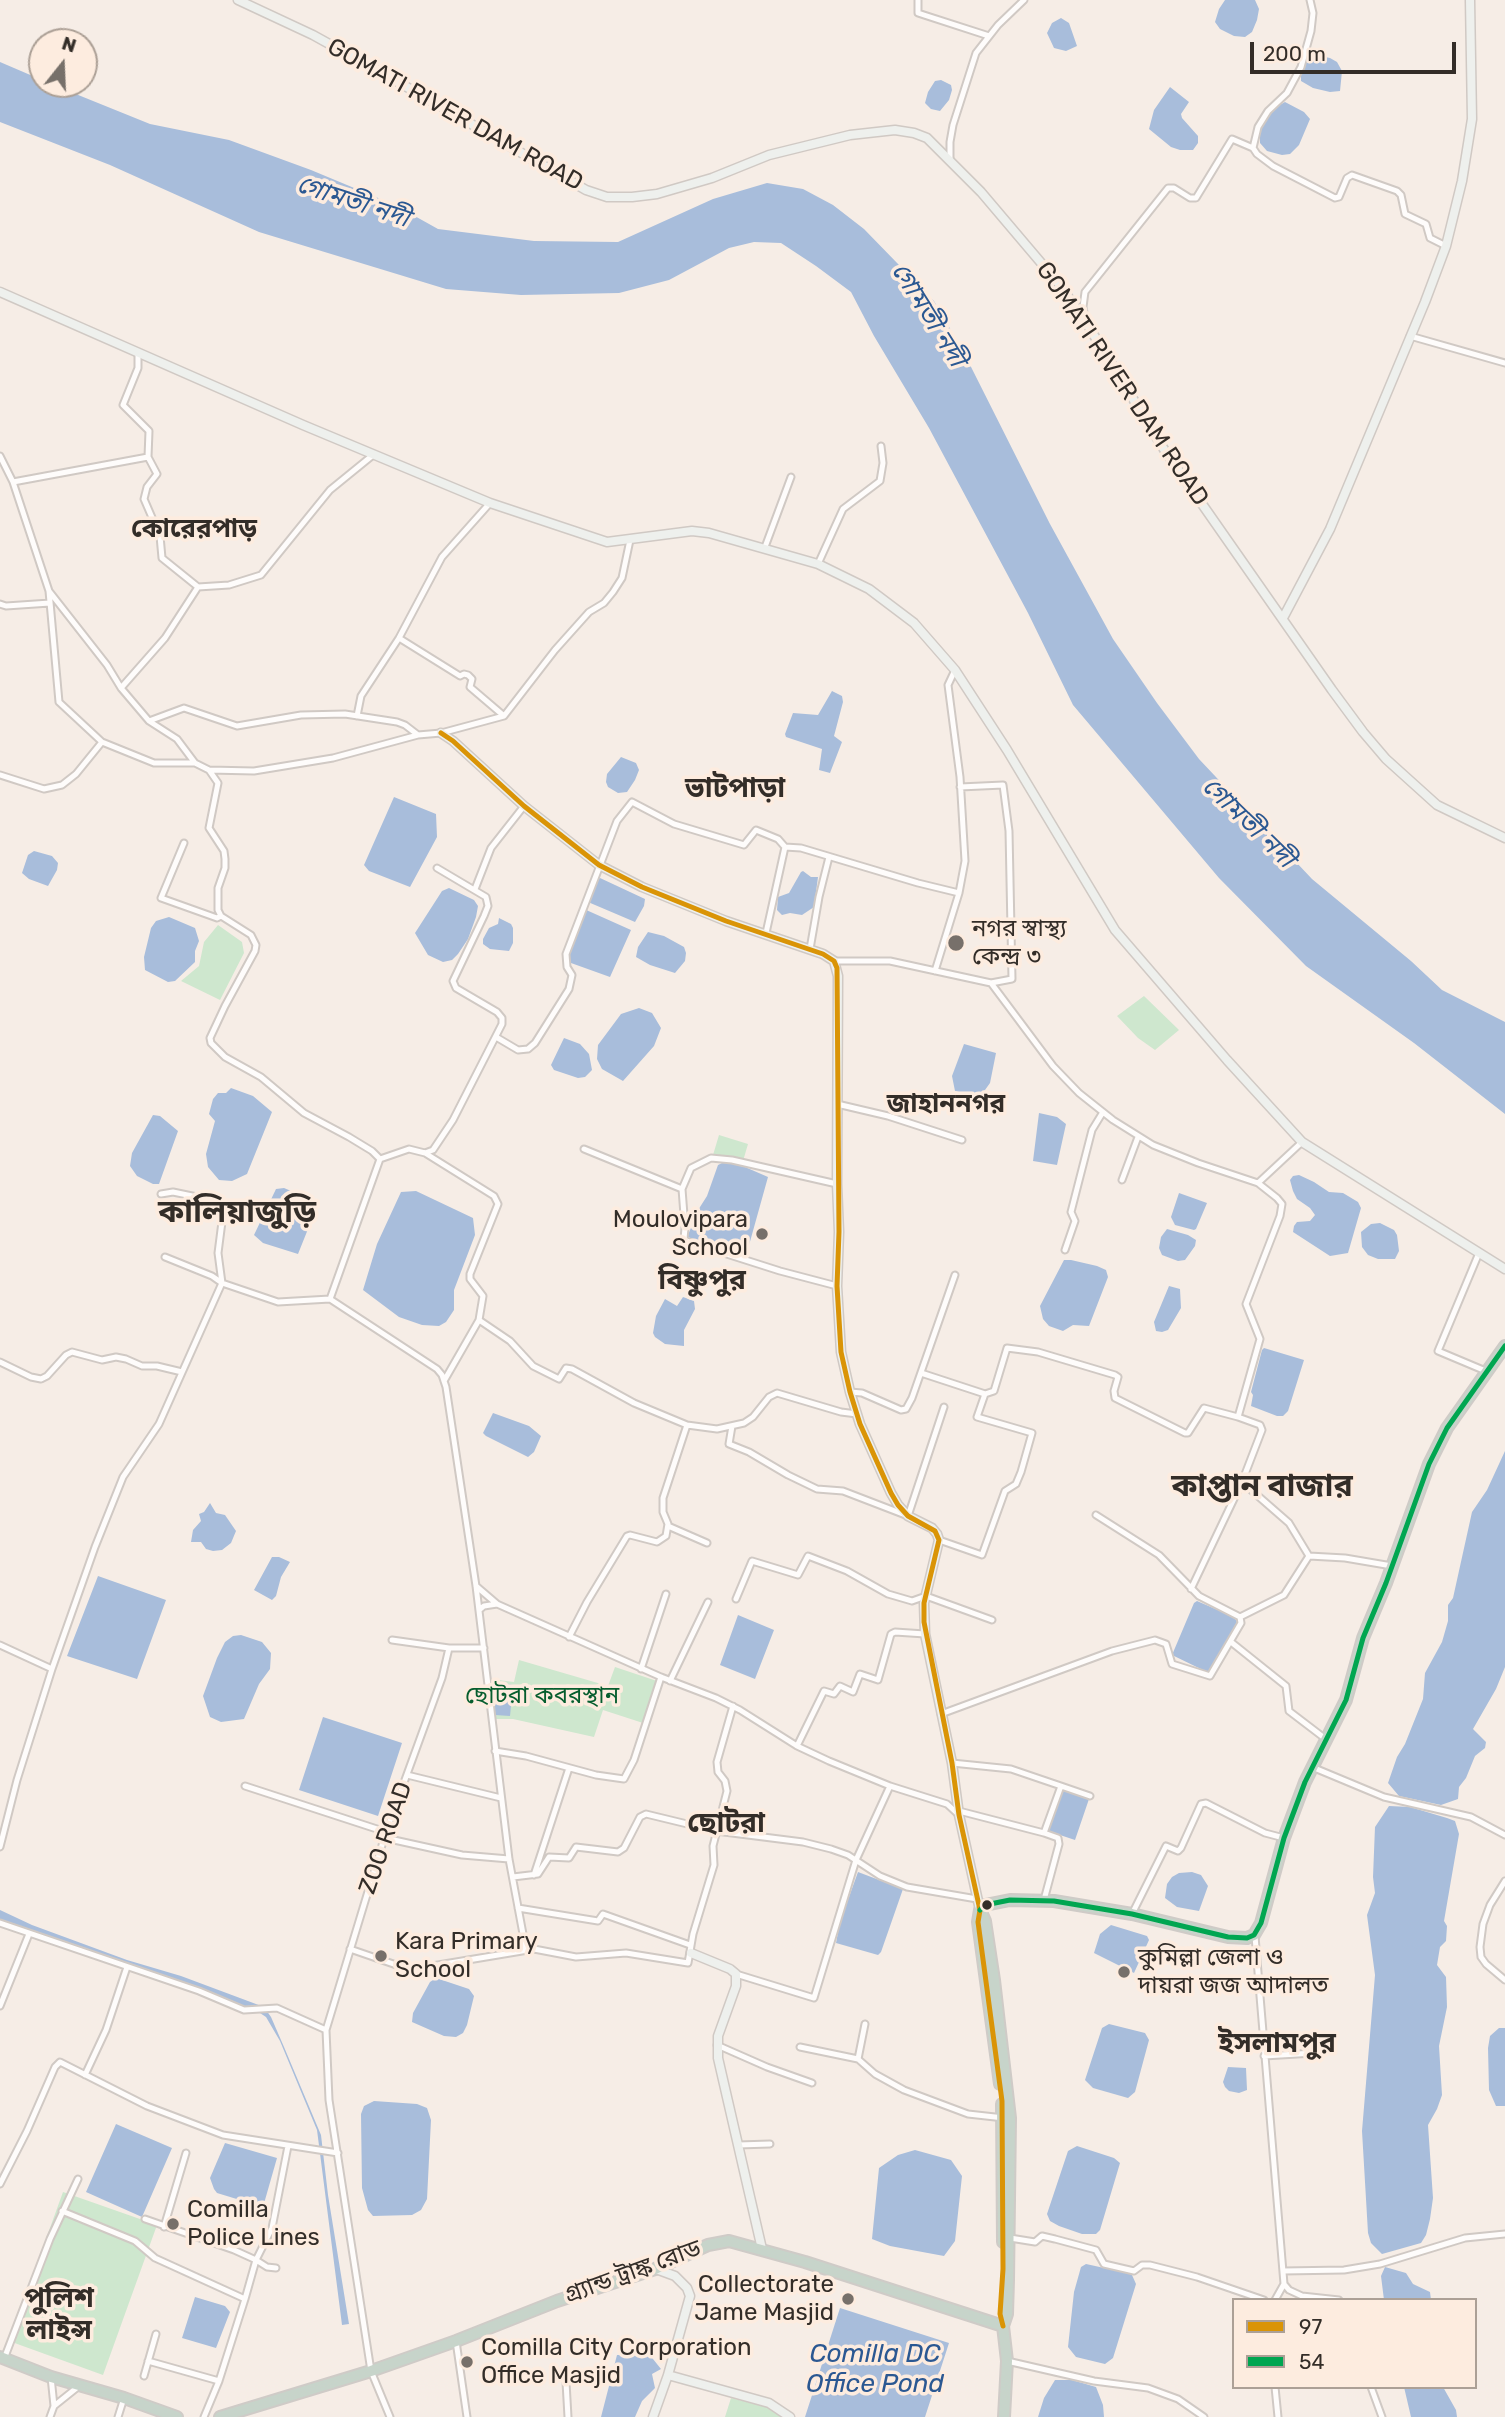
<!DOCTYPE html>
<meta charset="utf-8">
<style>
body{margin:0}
#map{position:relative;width:1505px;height:2417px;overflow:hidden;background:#f6ede6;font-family:Rubik,sans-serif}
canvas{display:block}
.legend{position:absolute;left:1232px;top:2298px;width:245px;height:91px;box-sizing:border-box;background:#fdecdf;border:2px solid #aca096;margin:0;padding:9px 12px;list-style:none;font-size:21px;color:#332d28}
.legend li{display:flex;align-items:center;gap:14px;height:35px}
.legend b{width:35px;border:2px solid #aca096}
.north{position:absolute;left:28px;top:28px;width:70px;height:70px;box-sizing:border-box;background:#fdecdf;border:2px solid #aca096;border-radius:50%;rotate:18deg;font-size:19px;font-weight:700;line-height:28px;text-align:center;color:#332d28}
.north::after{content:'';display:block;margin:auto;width:24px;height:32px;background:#77706a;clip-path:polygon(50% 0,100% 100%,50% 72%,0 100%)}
.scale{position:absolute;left:1250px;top:42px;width:206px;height:32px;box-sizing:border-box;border:4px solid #332d28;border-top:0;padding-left:9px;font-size:21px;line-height:24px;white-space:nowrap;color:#332d28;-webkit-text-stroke:5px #fdecdf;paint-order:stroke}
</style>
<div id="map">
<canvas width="1505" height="2417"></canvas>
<ul class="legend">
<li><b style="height:9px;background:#da9406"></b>97</li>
<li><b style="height:9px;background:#00a651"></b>54</li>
</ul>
<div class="north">N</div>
<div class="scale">200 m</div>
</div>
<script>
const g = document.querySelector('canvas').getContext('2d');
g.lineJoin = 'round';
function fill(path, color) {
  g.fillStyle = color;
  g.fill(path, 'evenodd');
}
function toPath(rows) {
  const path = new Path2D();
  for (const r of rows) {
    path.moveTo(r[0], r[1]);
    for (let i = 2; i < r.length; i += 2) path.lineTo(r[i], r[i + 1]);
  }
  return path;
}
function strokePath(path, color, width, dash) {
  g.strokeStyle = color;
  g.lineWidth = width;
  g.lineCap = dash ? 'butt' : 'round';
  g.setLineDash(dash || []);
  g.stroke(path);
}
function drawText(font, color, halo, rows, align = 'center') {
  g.font = font + ' Rubik,"Noto Sans Bengali",sans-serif';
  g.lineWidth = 7;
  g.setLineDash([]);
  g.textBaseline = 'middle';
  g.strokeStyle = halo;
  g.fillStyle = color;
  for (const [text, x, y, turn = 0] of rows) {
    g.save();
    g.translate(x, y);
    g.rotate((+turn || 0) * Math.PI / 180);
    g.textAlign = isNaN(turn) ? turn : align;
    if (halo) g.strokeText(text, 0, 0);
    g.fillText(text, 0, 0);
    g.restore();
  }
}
fill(toPath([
 [218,925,242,942,244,953,220,1000,181,981,199,966,204,942],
 [1144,996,1179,1030,1155,1050,1138,1038,1117,1016],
 [719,1135,748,1144,743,1161,713,1155],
 [519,1660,608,1686,615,1667,657,1681,643,1723,603,1710,594,1737,513,1719,495,1719,490,1679,514,1682],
 [63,2192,157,2225,103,2375,9,2341],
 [731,2398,767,2407,783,2417,725,2417]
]), '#cee7ce');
fill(toPath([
 [1225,0,1255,0,1259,9,1257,20,1252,32,1245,37,1234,36,1220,29,1215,22,1219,9],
 [1061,18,1069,23,1077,46,1066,51,1054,48,1047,33,1052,23],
 [1310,54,1330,58,1337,62,1342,71,1340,91,1330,92,1313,88,1301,81,1301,72],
 [0,62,42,80,42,84,51,84,150,124,229,140,311,170,395,205,438,229,534,241,618,242,713,199,767,183,803,189,833,205,864,229,934,301,963,351,1050,524,1113,639,1157,703,1199,759,1312,879,1411,961,1442,990,1505,1022,1505,1114,1414,1043,1306,966,1219,878,1073,705,1028,613,929,428,874,336,851,292,816,266,781,243,754,242,729,248,669,280,619,293,521,295,446,289,259,232,110,165,0,122],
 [941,80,951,85,952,90,949,100,940,111,931,109,925,103,928,92,935,81],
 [1170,87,1189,102,1181,114,1182,118,1198,136,1198,143,1193,150,1180,150,1171,147,1149,129,1154,110],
 [1285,102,1304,112,1310,119,1299,145,1290,154,1282,155,1267,151,1260,143,1260,131,1263,121,1272,109],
 [832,691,842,696,843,702,834,736,842,742,830,773,819,770,822,749,786,737,785,734,793,713,818,715],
 [621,757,636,763,639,770,635,780,627,792,618,793,608,787,606,782,607,774],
 [394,797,436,814,437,837,410,887,369,871,364,865],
 [34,851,52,856,58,863,57,870,48,886,29,879,22,873,28,855],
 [803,871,811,877,818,877,814,907,802,915,790,913,782,915,777,910,778,897,789,893,801,872],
 [600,878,645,899,644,906,635,922,588,902,595,880],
 [449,888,474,900,478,906,476,917,468,939,458,954,452,960,443,962,428,955,415,933,442,891],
 [584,909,631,930,610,977,571,963,566,956],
 [169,917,195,928,199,941,195,951,195,962,175,981,168,982,145,970,144,957,151,928,156,921],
 [499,918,511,924,513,928,513,943,509,951,490,949,483,944,483,939,489,928,498,924],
 [648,932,664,936,684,947,686,953,685,961,675,973,650,965,636,957,638,947],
 [639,1008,652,1013,661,1028,654,1046,623,1081,602,1069,597,1059,598,1045,621,1014],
 [564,1038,580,1044,589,1054,592,1070,585,1077,578,1078,554,1070,551,1065],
 [964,1044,996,1053,990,1083,980,1097,955,1091,952,1076],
 [231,1088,253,1096,272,1112,247,1174,232,1181,219,1180,208,1167,206,1154,215,1121,209,1114,213,1099,218,1093,226,1093],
 [1039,1113,1057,1117,1066,1124,1057,1165,1033,1161],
 [153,1115,160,1116,178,1131,159,1184,153,1184,137,1176,130,1166,132,1153],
 [724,1162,745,1167,768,1177,746,1256,687,1237,700,1207,707,1196,718,1165],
 [1299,1175,1314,1182,1329,1192,1343,1193,1358,1202,1361,1208,1348,1253,1330,1256,1293,1232,1294,1226,1297,1222,1310,1221,1315,1215,1310,1208,1297,1199,1293,1191,1290,1180,1293,1176],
 [284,1188,310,1199,315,1204,314,1214,298,1254,263,1243,254,1235,276,1189],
 [416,1191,473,1218,475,1235,454,1290,454,1310,446,1322,439,1326,422,1325,399,1317,363,1290,377,1244,401,1192],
 [1179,1193,1207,1203,1196,1229,1194,1230,1175,1225,1171,1217],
 [1380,1223,1394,1230,1397,1235,1399,1251,1395,1259,1378,1259,1368,1255,1362,1247,1361,1232,1371,1224],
 [1167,1229,1188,1235,1196,1240,1195,1246,1185,1260,1178,1261,1162,1255,1159,1248,1161,1237],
 [1064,1260,1071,1260,1097,1266,1106,1270,1108,1277,1089,1326,1073,1325,1063,1331,1049,1326,1043,1319,1040,1306],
 [1169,1286,1180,1289,1181,1308,1168,1330,1162,1332,1156,1331,1154,1322],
 [683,1297,694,1301,695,1309,684,1330,684,1346,665,1344,655,1337,653,1333,656,1316,665,1299,677,1306],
 [1264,1348,1304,1360,1288,1411,1283,1416,1277,1416,1251,1406,1253,1395,1251,1392,1262,1350],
 [493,1413,529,1426,541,1436,534,1452,528,1457,486,1436,483,1433],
 [1505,1451,1505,1667,1496,1689,1473,1729,1486,1742,1485,1748,1475,1756,1466,1778,1459,1787,1458,1799,1441,1805,1399,1796,1388,1783,1397,1757,1405,1744,1423,1699,1425,1673,1442,1642,1448,1621,1448,1605,1453,1598,1472,1512,1487,1490],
 [210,1503,216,1513,225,1515,236,1531,231,1543,222,1550,213,1551,206,1549,201,1542,191,1542,193,1530,201,1521,199,1514,204,1512],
 [272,1557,279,1557,290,1562,281,1577,276,1596,272,1600,254,1590],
 [98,1576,166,1600,137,1679,67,1656],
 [1197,1601,1234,1617,1237,1622,1211,1670,1207,1672,1172,1655,1194,1603],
 [738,1615,774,1630,755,1679,720,1665],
 [241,1635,262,1642,271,1653,270,1669,259,1684,244,1719,221,1722,210,1717,203,1696,217,1658,225,1642,233,1636],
 [491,1681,513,1685,510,1716,495,1715],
 [323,1717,402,1743,378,1816,299,1790],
 [1062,1790,1089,1799,1075,1840,1048,1831],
 [1389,1806,1410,1807,1447,1818,1455,1821,1459,1834,1444,1921,1447,1926,1446,1941,1440,1947,1437,1965,1446,1977,1447,2007,1439,2046,1442,2095,1437,2109,1428,2125,1433,2198,1430,2219,1426,2235,1421,2243,1382,2254,1371,2243,1368,2233,1362,2131,1375,1975,1367,1915,1375,1893,1373,1877,1375,1827],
 [858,1872,903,1889,881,1952,878,1955,836,1943,840,1922],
 [1192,1872,1201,1875,1208,1886,1199,1911,1177,1907,1165,1898,1167,1884,1172,1877,1179,1873],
 [0,1910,32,1925,127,1960,181,1976,264,2007,271,2017,284,2047,321,2135,328,2195,349,2324,342,2325,317,2130,280,2041,266,2017,257,2011,186,1984,0,1919],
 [1111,1925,1147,1936,1149,1940,1134,1973,1094,1953,1100,1934],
 [436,1978,469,1989,474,1996,467,2025,463,2033,456,2037,444,2036,412,2022,413,2013,430,1982],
 [1109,2024,1145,2033,1149,2040,1135,2092,1128,2098,1093,2088,1085,2080,1102,2028],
 [1499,2028,1505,2028,1505,2106,1496,2106,1489,2090,1488,2048,1490,2036],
 [1228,2067,1246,2068,1247,2090,1239,2093,1229,2091,1225,2087,1223,2082],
 [374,2101,417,2104,427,2108,431,2120,427,2199,421,2210,412,2215,373,2216,368,2210,362,2188,361,2114,364,2106],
 [116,2124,172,2148,142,2217,86,2192],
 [225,2143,277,2158,263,2207,217,2193,214,2189,210,2178],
 [1077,2146,1114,2158,1120,2163,1100,2230,1096,2234,1082,2234,1059,2226,1050,2221,1047,2214,1068,2151],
 [915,2150,951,2160,962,2176,955,2241,944,2256,890,2246,872,2239,879,2168,898,2155],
 [1086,2264,1127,2273,1132,2275,1136,2284,1113,2358,1105,2364,1076,2357,1068,2347,1074,2292,1081,2267],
 [1385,2267,1406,2273,1413,2284,1430,2292,1431,2300,1384,2300,1381,2276],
 [195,2297,225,2306,230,2312,216,2348,182,2338],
 [840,2308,949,2343,925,2417,805,2417],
 [649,2354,661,2369,652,2374,655,2388,642,2401,635,2417,601,2417,617,2355],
 [1055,2380,1072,2380,1096,2387,1103,2405,1104,2417,1038,2417,1044,2398],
 [1404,2387,1443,2387,1456,2410,1457,2417,1411,2417]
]), '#a8bddb');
const street = toPath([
 [918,0,918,13,924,15,989,36],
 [1310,0,1313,13,1311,31,1301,67,1287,93,1268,111,1258,127,1253,148,1257,154,1273,166,1335,198,1339,197,1347,178,1352,175,1397,191,1401,195,1405,214,1426,224,1430,238,1446,246],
 [950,159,950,142,953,125,976,53,998,25,1024,0],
 [1085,318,1083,307,1085,292,1168,188,1174,188,1190,198,1196,198,1232,139,1253,148],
 [1410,336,1505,363],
 [0,456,13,482,49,591,59,702,102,742,154,763,195,763,209,770,218,783,209,828,224,851,225,859,225,868,218,888,218,910,221,916,251,935,256,945,255,951,225,1006,210,1038,211,1043,225,1057,261,1077,304,1113,349,1137,372,1151,380,1159],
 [13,482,148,457],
 [490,503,442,557,399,638,460,676,464,674,468,675,472,679,470,687,504,716],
 [765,547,791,477],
 [818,564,843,509,880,481,883,463,881,446],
 [198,587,229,585,261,575,330,490,373,455],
 [49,591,107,665,121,688,149,721,177,739,195,763],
 [0,604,6,606,50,603],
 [121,688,165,638,198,587,162,558,160,536,144,499,147,487,157,474,148,457,149,431,123,405,138,368,138,353],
 [357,716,361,696,399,638],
 [149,721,184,708,237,726,301,715,345,714,397,722,405,725,418,735],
 [209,770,254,771,333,758,418,735,441,733,504,716,555,650,589,612,604,603,613,592,622,578,630,540],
 [0,775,44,789,62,785,76,774,102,742],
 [960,787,1003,785,1009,831,1012,979,991,983],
 [184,843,161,898,217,918,221,916],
 [785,847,801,848,918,883,959,893],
 [475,889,491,848,524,806],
 [810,949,819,897,829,857],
 [834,961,890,961,991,983,1053,1066,1079,1093,1113,1120,1153,1145,1198,1163,1258,1183,1277,1198,1282,1204,1280,1216,1246,1304,1260,1339,1238,1417,1260,1425,1262,1430,1242,1482,1289,1523,1309,1556,1345,1558,1392,1566],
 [935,971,959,893,965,861,960,777,948,685,955,670],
 [496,1037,518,1050,528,1049,535,1043,569,989,572,975,567,967,566,954,617,821,632,802,674,824,744,845,756,830,778,839,785,847,766,933],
 [837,1104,888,1116,962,1140],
 [584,1149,682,1189],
 [425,1153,494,1196,498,1204,470,1274,470,1279,483,1296,479,1320,444,1381],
 [1122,1180,1138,1137],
 [1258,1183,1302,1142],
 [1065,1250,1075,1221,1071,1212,1092,1130,1103,1112],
 [1479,1253,1438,1351,1488,1372],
 [165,1257,212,1276,222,1283,278,1302,330,1299,437,1369,442,1375,446,1387,476,1586,509,1859,526,1950],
 [837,1286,780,1271,686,1241,684,1239,685,1228,682,1189,691,1168,711,1158,732,1160,837,1184],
 [330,1299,380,1159,409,1149,425,1153,433,1150,453,1120,502,1024,502,1018,497,1012,456,988,453,981,484,916,488,906,486,897,437,868],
 [479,1320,510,1341,533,1366,559,1379,566,1368,572,1369,634,1403,687,1425,717,1429,744,1423,753,1417,769,1397,777,1393,841,1412,857,1414],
 [0,1362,31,1377,41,1379,47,1376,66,1355,72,1352,102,1360,116,1357,126,1359,142,1366,157,1366,182,1372],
 [921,1373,985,1394],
 [850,1392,862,1393,901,1410,906,1409,912,1398,955,1275],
 [732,1426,729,1444,749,1452,788,1475,817,1489,843,1491,908,1516,944,1407],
 [1096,1515,1159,1555,1199,1596,1240,1617],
 [668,1526,707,1543],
 [939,1540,982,1555,1005,1491,1016,1484,1021,1472,1032,1433,977,1417,985,1394,994,1391,1007,1348,1038,1352,1115,1375,1118,1377,1114,1391,1115,1398,1185,1433,1188,1433,1204,1408,1238,1417],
 [476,1586,497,1604,661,1677,716,1698,740,1710,797,1746,829,1761,890,1786,947,1804,959,1815],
 [1191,1589,1242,1482],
 [736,1599,752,1561,798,1575,808,1556,847,1571,888,1594,912,1601,926,1596,992,1620],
 [479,1610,484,1606,497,1604],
 [1240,1617,1284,1595,1309,1556],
 [569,1637,587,1602,627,1536,630,1535,657,1542,666,1536,668,1524,663,1512,663,1498,687,1425],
 [392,1640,449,1648,484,1648],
 [1231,1642,1286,1686,1289,1711,1327,1740],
 [0,1645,52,1669,17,1780,0,1847],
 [52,1669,95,1547,123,1477,159,1424,222,1283,218,1253,223,1214,213,1205,197,1197,173,1192,161,1194],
 [641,1669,666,1594],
 [670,1681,708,1602],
 [941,1714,1112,1651,1155,1640,1166,1644,1172,1664,1210,1676,1241,1623,1240,1617],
 [797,1746,824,1691,834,1694,840,1686,853,1692,860,1674,878,1680,891,1634,895,1632,925,1634],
 [495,1751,526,1756,596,1775,624,1779,634,1760,661,1677],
 [952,1763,1011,1769,1061,1786],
 [1312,1767,1384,1797,1471,1817,1505,1835],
 [407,1775,501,1798],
 [245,1786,386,1832],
 [959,1811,1044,1833],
 [385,1838,462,1855,509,1859],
 [534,1875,569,1768],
 [513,1877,538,1874,549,1857,569,1858,576,1847,618,1852,624,1848,640,1817,646,1814,716,1831,803,1842,831,1849,848,1855,880,1876,907,1887,977,1899],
 [1505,1881,1490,1905,1483,1924,1480,1947,1481,1957,1486,1964,1505,1980],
 [1044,1900,1059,1844,1058,1838,1044,1833,1061,1786,1090,1796],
 [518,1908,598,1921,603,1914,690,1945],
 [1132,1914,1166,1846,1178,1851,1181,1848,1201,1804,1206,1803,1265,1833,1284,1838],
 [0,1923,199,1991,244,2010,277,2008,326,2030],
 [1255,1936,1284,2284,1289,2290,1302,2296,1339,2300],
 [350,1949,405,1968,432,1966,534,1949,576,1957,626,1953,688,1963,693,1934,714,1865,713,1846,727,1791,725,1781,718,1772,717,1762,733,1706],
 [736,1974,814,1998,856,1860,890,1786],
 [0,2006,29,1934],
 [865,2024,858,2059,875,2074,904,2090,968,2114,1004,2118],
 [717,2045,767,2067,812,2083],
 [800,2047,858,2059],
 [1264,2056,1314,2053],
 [85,2075,106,2030,127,1967],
 [738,2145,770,2144],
 [0,2184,27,2131,55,2067,60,2062,147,2106,223,2135,338,2153],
 [62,2211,135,2241,155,2258,245,2299,219,2381,204,2417],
 [145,2219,234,2250,256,2260,272,2228,288,2146],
 [164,2227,186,2153],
 [1010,2238,1035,2242,1042,2236,1055,2239,1096,2250,1104,2264,1134,2271,1142,2265,1150,2265,1197,2277,1264,2300],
 [1283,2271,1344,2270,1380,2264,1465,2238,1505,2234],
 [245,2299,256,2260,267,2267,276,2268],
 [1275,2300,1284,2284],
 [456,2341,467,2417],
 [4,2359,50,2239,78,2179],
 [148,2361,219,2381],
 [1007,2361,1094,2381,1148,2388,1178,2399,1204,2417],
 [144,2376,156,2334],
 [566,2382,568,2417],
 [1275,2387,1278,2417],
 [1371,2387,1382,2417],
 [54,2406,79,2386],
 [50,2417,54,2406,51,2377],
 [118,2417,124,2398],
 [390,2417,371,2371,329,2100,326,2030,386,1832,442,1678,449,1648]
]);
const secondary = toPath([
 [238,0,313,35,405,86,586,190,607,197,632,197,657,194,712,178,769,155,850,135,895,130,914,133,927,138,981,192,1059,284,1087,324,1165,451,1332,690,1363,732,1386,759,1437,805,1505,838],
 [0,292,303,425,490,503,607,542,692,531,709,533,818,564,869,589,914,623,955,670,1007,750,1115,930,1227,1060,1302,1142,1505,1269],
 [1283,618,1330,529,1425,302,1446,246,1462,181,1472,119,1470,0],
 [441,733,453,741,524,806,599,865,642,887,726,921,823,954,834,961,838,976,837,1184,839,1232,837,1286,841,1352,850,1392,860,1424,891,1493,898,1505,908,1516,932,1528,937,1534,939,1540,924,1603,925,1634,952,1763,959,1815,980,1910],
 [691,1953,730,1969,736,1974,736,1986,718,2036,718,2058,762,2249],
 [668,2375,769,2403,790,2417],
 [653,2417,668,2375,690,2296,687,2288,675,2276,656,2269]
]);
const highway = toPath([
 [980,1910,985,1905,1010,1900,1054,1901,1132,1914,1228,1937,1247,1938,1254,1935,1261,1923,1284,1838,1305,1782,1346,1700,1363,1638,1386,1583,1429,1464,1447,1428,1505,1346],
 [980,1910,985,1921,994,1980,1010,2118,1008,2280,1007,2314,1003,2326],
 [980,1910,978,1922,1000,2084],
 [1002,2104,1003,2242],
 [0,2357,51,2377,124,2398,177,2417],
 [220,2417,371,2371,456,2341,557,2301,655,2269,708,2245,729,2241,805,2262,1003,2326,1007,2361,1004,2417]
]);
strokePath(street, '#d0c9c4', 9);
strokePath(secondary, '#d0c9c4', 11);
strokePath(highway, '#cfcbc7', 14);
strokePath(street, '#fefcfb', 5);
strokePath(secondary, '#eef0ed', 8);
strokePath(highway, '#c7d4ca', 10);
strokePath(toPath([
 [441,733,453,741,524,806,599,865,642,887,726,921,823,954,834,961,837,968,839,1232,837,1286,841,1352,850,1392,860,1424,891,1493,898,1505,908,1516,935,1531,939,1540,924,1603,924,1622,952,1763,959,1815,980,1910,978,1922,1002,2101,1003,2269,1000,2314,1003,2326]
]), '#da9406', 5);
strokePath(toPath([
 [980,1910,985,1905,1010,1900,1054,1901,1132,1914,1228,1937,1247,1938,1254,1935,1261,1923,1284,1838,1305,1782,1346,1700,1363,1638,1386,1583,1429,1464,1447,1428,1505,1346]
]), '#00a651', 5);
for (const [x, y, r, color] of [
 [956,943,9,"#77706a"],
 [762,1234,7,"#77706a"],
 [987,1905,6,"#332d28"],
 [381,1956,7,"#77706a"],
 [1124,1972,7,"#77706a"],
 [173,2224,7,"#77706a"],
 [848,2299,7,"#77706a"],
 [467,2362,7,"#77706a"]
]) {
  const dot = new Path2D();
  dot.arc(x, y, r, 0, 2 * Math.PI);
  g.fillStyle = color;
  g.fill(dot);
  strokePath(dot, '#fdecdf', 2.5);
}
drawText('24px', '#332d28', '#fdecdf', [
 ["GOMATI RIVER DAM ROAD",455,115,29],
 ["GOMATI RIVER DAM ROAD",1122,384,56],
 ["ZOO ROAD",386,1838,-71],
 ["গ্র্যান্ড ট্রাঙ্ক রোড",633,2272,-20]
]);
drawText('24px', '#332d28', '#fdecdf', [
 ["নগর স্বাস্থ্য",972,929],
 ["কেন্দ্র ৩",972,957],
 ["Moulovipara",748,1220,"right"],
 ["School",748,1248,"right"],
 ["Kara Primary",395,1942],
 ["School",395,1970],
 ["কুমিল্লা জেলা ও",1138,1958],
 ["দায়রা জজ আদালত",1138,1986],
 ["Comilla",187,2210],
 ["Police Lines",187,2238],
 ["Collectorate",834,2285,"right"],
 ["Jame Masjid",834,2313,"right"],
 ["Comilla City Corporation",481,2348],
 ["Office Masjid",481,2376]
], 'left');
drawText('24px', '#065d2e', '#fdecdf', [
 ["ছোটরা কবরস্থান",542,1696]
]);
drawText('italic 26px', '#2b5892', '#fdecdf', [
 ["গোমতী নদী",353,202,18],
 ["গোমতী নদী",928,315,58],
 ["গোমতী নদী",1248,823,44],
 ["Comilla DC",875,2354],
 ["Office Pond",875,2384]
]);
drawText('bold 26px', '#332d28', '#fdecdf', [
 ["কোরেরপাড়",194,529],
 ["জাহাননগর",946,1104]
]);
drawText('bold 28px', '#332d28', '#fdecdf', [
 ["ভাটপাড়া",735,789],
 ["বিষ্ণুপুর",702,1281],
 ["ছোটরা",726,1824],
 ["ইসলামপুর",1277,2044],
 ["পুলিশ",59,2299],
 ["লাইন্স",59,2331]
]);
drawText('bold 32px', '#332d28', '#fdecdf', [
 ["কালিয়াজুড়ি",237,1213],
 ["কাপ্তান বাজার",1262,1487]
]);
</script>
